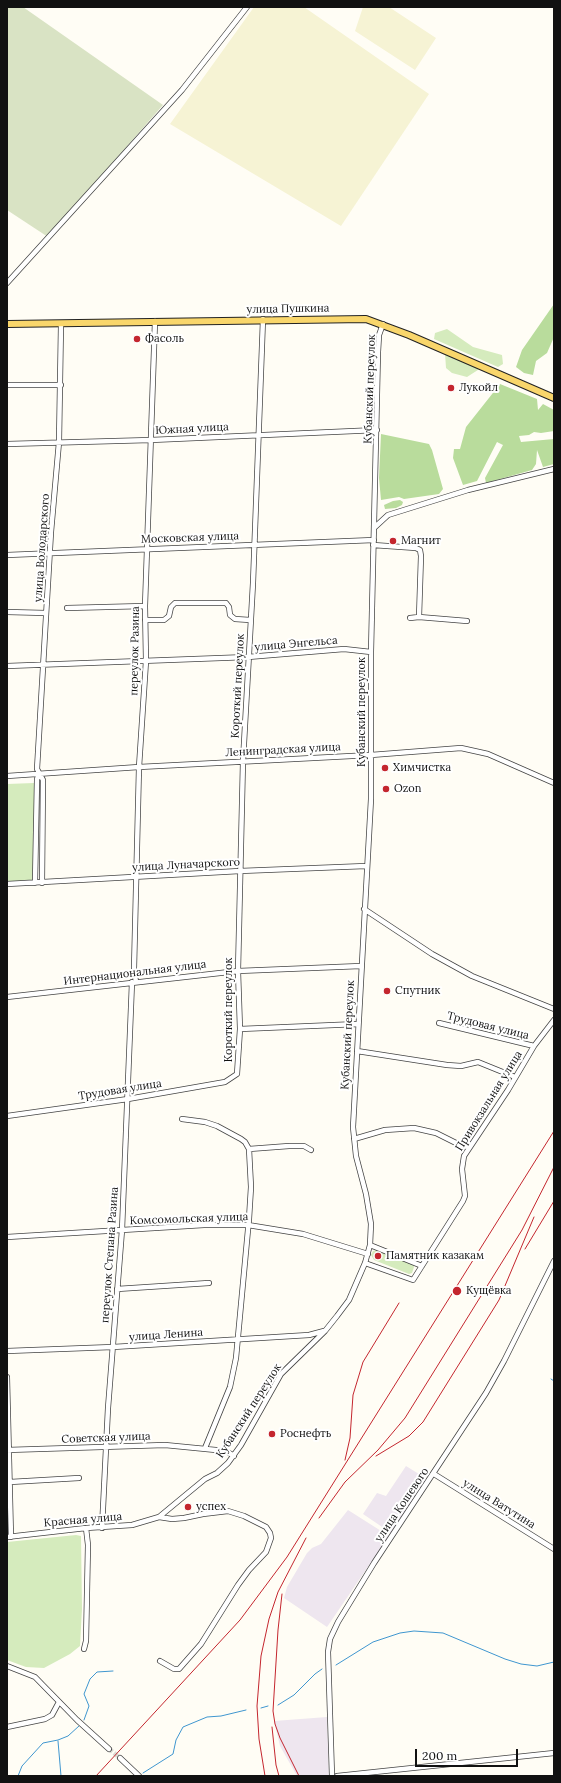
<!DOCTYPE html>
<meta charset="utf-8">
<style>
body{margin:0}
#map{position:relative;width:561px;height:1783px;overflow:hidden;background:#fffdf5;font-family:Lora,serif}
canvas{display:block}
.frame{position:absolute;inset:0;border:8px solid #111;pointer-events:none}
.scale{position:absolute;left:415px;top:1749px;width:103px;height:18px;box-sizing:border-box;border:2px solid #111;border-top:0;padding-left:5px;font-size:12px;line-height:14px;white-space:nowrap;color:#111;-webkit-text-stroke:3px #fff;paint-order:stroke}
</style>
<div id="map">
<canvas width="561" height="1783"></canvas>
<div class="frame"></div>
<div class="scale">200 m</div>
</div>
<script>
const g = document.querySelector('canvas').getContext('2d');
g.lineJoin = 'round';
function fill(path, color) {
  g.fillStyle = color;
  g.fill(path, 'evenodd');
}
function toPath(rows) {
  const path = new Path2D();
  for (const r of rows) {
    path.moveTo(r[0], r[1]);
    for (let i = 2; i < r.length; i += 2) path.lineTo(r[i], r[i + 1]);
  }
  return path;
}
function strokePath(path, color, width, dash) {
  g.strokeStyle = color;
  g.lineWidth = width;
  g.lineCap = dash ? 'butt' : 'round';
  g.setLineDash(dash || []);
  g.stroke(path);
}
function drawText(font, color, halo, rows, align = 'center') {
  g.font = font + ' Lora,serif';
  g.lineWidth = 4;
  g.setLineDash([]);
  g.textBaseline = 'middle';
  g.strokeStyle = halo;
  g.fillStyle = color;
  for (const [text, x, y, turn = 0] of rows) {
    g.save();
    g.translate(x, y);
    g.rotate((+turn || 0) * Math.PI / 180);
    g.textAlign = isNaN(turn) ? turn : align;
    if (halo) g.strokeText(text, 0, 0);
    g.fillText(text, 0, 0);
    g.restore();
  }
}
fill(toPath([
 [406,1466,427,1479,391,1533,363,1514,377,1493,386,1496],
 [348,1510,389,1536,327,1627,284,1598,287,1587,307,1553,312,1548,321,1544],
 [327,1717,329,1776,297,1776,280,1746,274,1721]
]), '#eee6ef');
fill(toPath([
 [254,7,304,7,429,94,341,226,170,124],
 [363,7,389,7,436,38,415,70,355,31]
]), '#f6f3d4');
fill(toPath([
 [447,329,473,347,502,355,503,364,498,367,434,339,435,333],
 [445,353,481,368,467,377,452,373,446,368],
 [34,783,34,880,7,882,7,784],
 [377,1250,413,1264,414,1267,412,1273,409,1274,374,1260,371,1255,373,1251],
 [76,1535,81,1536,82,1609,80,1646,70,1654,44,1668,26,1667,7,1660,7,1542]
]), '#d5ebbd');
fill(toPath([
 [554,304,554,337,547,353,536,361,533,375,524,373,516,367,522,350],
 [500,384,537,399,538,410,543,404,554,410,554,431,541,433,534,432,529,435,519,436,521,442,554,439,554,464,543,467,537,450,536,464,532,470,486,483,485,478,503,445,497,442,477,481,463,485,453,458,454,449,460,449,466,427],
 [381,434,429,444,432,450,443,489,439,494,404,499,399,497,381,500,379,478],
 [400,500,403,502,402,505,396,508,385,509,384,505,393,501]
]), '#b9dc9c');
fill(toPath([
 [7,7,23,7,163,105,48,237,7,210]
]), '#d9e3c4');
strokePath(toPath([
 [551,1379,554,1381],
 [336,1665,373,1642,400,1633,414,1631,443,1633,505,1659,521,1664,537,1666,554,1662],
 [278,1705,294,1695,315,1674,322,1669],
 [261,1708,268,1706],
 [84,1720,89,1706,84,1694,90,1679,97,1672,113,1671],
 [58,1741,61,1776],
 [143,1773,173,1754,176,1740,183,1727,207,1717,221,1716,246,1710],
 [18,1776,22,1766,43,1743,58,1740,68,1736,79,1726]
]), '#3f96cf', 1);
strokePath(toPath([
 [109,1749,120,1758]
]), '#dbdad3', 4.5, [4.5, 2]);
const minor = toPath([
 [7,283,182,90,247,7],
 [7,385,61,385],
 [7,444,151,440,377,430],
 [375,527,388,515,468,490,554,469],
 [373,545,416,548,420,550,421,556,419,617],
 [7,555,374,540],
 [67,608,145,606],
 [7,612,46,613],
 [410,618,419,617,467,621],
 [145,620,164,620,169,616,171,607,175,603,226,603,229,607,230,615,235,619,250,620],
 [7,666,248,657,344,649,371,652],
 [7,776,139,767,371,755,461,748,488,754,554,783],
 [35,883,37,779,40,774],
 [42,883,43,780,37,769,51,532,59,442,61,324],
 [7,884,240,871,366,866],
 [364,909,432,954,472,976,554,1009],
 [136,982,134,969,139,767,146,661,145,606,155,321],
 [7,997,238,971,361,966],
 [439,1023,534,1046],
 [240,1029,358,1024],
 [357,1051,447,1065,461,1066,478,1062,515,1077],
 [7,1116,128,1099,225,1082,237,1074,240,1029,238,971,243,761,253,583,263,319],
 [182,1119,205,1122,217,1126,241,1139,245,1142,249,1149,251,1187,249,1219,236,1358,230,1387,205,1448],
 [354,1139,385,1130,414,1128,436,1133,462,1146,469,1147],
 [249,1149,289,1146,304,1146,311,1150],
 [7,1237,204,1225,248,1225,303,1234,368,1254],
 [370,1245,422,1266],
 [365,1263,413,1280,463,1201,465,1196,462,1169,464,1156,508,1090,534,1046,554,1020],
 [117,1289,209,1283],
 [7,1351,113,1347,309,1335,324,1331],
 [7,1377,11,1537],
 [7,1450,165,1445,226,1451,234,1456],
 [434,1474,554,1549],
 [10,1482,79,1478],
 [159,1517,172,1519,184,1518,203,1514,228,1511,244,1516,266,1527,270,1533,271,1538,266,1552,249,1570,238,1585,201,1644,179,1669,174,1669,160,1661],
 [102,1528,108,1408,122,1230,132,982],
 [7,1537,86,1528,132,1525,159,1517,188,1493,205,1479,217,1473,228,1463,241,1445,281,1374,325,1331,337,1316,349,1300,365,1263,370,1245,371,1224,366,1194,356,1156,353,1127,371,799,371,652,378,352,379,335,383,324],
 [84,1649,86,1641,88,1545,86,1528],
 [7,1666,35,1677,77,1720,109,1749],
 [7,1727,45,1719,52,1715,59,1702],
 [120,1758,139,1776],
 [332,1776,328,1652,330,1639,338,1622,374,1563,486,1393,504,1361,554,1261],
 [337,1776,554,1753]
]);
const major = toPath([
 [7,324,366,319,409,335,554,398]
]);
strokePath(minor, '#444', 6);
strokePath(major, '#222', 8);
strokePath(minor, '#fff', 4.5);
strokePath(major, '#f9d66b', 6);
strokePath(toPath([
 [525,1249,554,1201],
 [376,1456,409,1436,423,1422,499,1300,534,1217],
 [345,1460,350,1438,353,1395,363,1362,399,1303],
 [319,1518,345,1482,378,1450,405,1418,522,1230,554,1167],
 [282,1594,278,1630,273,1711,275,1724,280,1738,299,1776],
 [272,1727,276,1765,279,1776],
 [96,1776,240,1620,287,1557,554,1131],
 [265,1776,259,1739,257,1706,261,1656,269,1619,278,1592,306,1538]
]), '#c4262e', 1);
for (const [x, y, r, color] of [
 [137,339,4,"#c4262e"],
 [451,388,4,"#c4262e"],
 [393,541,4,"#c4262e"],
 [385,768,4,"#c4262e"],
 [386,789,4,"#c4262e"],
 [387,991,4,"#c4262e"],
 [378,1256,4,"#c4262e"],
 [457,1291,5,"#c4262e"],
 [272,1434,4,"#c4262e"],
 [188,1507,4,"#c4262e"]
]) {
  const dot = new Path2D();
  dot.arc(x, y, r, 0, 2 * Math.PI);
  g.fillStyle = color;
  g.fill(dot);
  strokePath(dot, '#fff', 1.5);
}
drawText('11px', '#111', '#fff', [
 ["улица Пушкина",288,309,-1],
 ["Кубанский переулок",370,389,-88],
 ["Южная улица",192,429,-3],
 ["Московская улица",190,538,-2],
 ["улица Володарского",42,548,-86],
 ["улица Энгельса",296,644,-5],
 ["переулок Разина",135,651,-89],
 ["Короткий переулок",238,686,-87],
 ["Кубанский переулок",362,712,-90],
 ["Ленинградская улица",283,750,-3],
 ["улица Луначарского",186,865,-3],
 ["Интернациональная улица",135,973,-7],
 ["Короткий переулок",229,1010,-90],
 ["Трудовая улица",488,1026,14],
 ["Кубанский переулок",348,1035,-87],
 ["Трудовая улица",120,1090,-9],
 ["Привокзальная улица",489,1101,-58],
 ["Комсомольская улица",189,1219,-2],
 ["переулок Степана Разина",110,1255,-86],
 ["улица Ленина",166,1335,-4],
 ["Кубанский переулок",249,1411,-57],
 ["Советская улица",106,1438,-2],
 ["улица Ватутина",499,1504,32],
 ["улица Кошевого",402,1505,-56],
 ["Красная улица",83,1520,-5]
]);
drawText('11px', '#111', '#fff', [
 ["Фасоль",145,339],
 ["Лукойл",459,388],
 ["Магнит",401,541],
 ["Химчистка",393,768],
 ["Ozon",394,789],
 ["Спутник",395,991],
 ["Памятник казакам",386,1256],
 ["Кущёвка",466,1291],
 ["Роснефть",280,1434],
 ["успех",196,1507]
], 'left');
</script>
